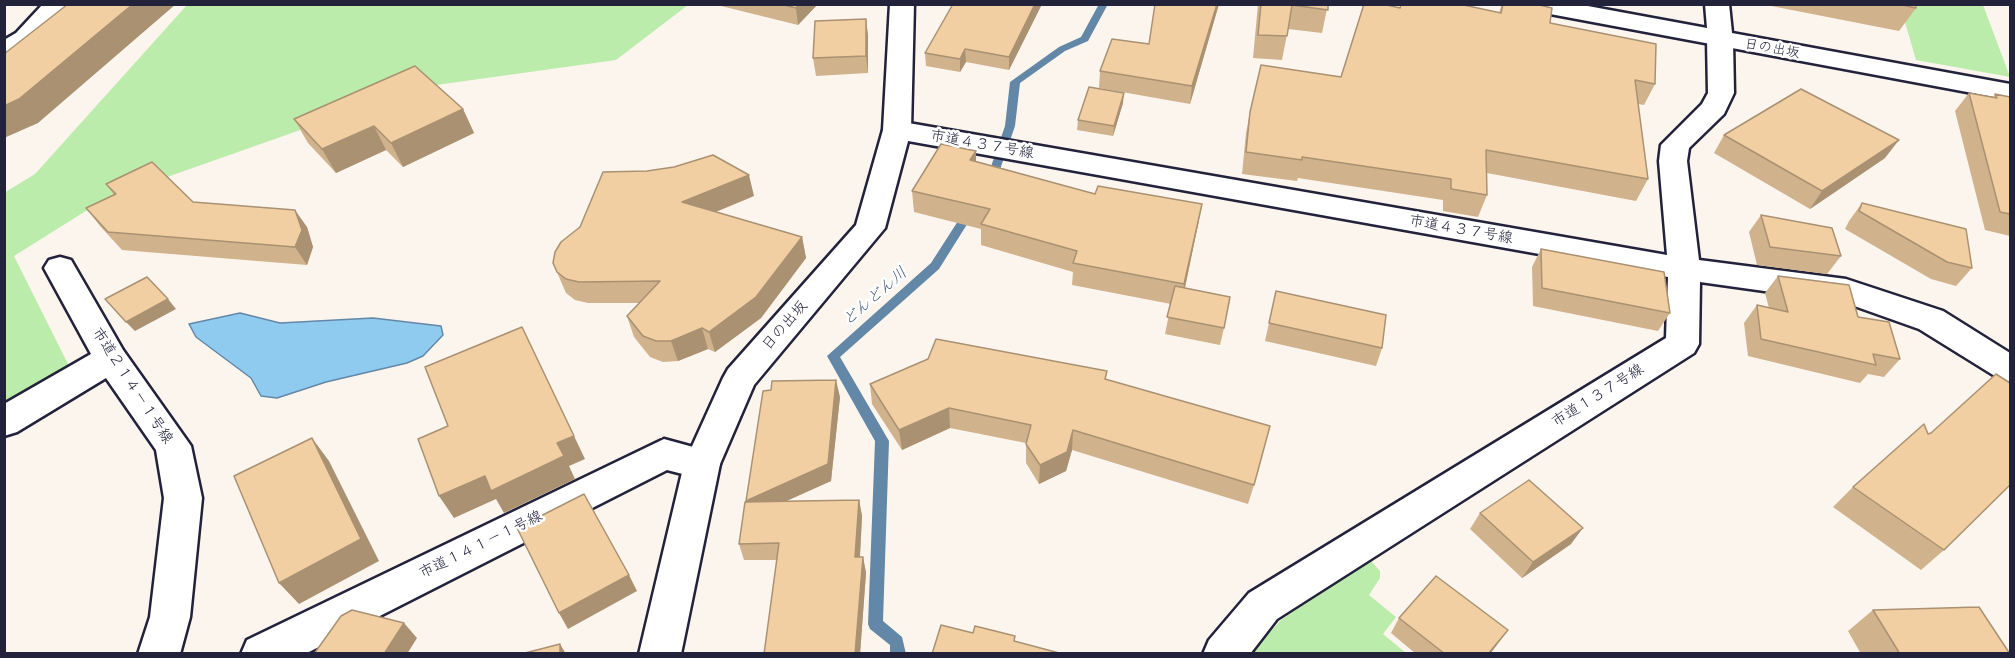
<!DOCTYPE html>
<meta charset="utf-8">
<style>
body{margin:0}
#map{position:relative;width:2015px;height:658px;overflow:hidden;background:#fcf5ed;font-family:Pangolin,sans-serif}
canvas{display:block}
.frame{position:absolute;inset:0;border:6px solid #22223b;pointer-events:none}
</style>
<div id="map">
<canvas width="2015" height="658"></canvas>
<div class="frame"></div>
</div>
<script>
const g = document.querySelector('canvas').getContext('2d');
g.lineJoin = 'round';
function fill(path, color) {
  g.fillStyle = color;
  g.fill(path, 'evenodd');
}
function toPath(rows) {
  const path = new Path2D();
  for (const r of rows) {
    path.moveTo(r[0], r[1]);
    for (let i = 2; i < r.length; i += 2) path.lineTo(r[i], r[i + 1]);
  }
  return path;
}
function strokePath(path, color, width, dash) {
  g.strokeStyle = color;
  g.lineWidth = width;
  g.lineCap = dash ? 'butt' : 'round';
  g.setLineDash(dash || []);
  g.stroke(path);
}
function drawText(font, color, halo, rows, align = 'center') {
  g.font = font + ' Pangolin,"Klee One",sans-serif';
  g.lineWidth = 5;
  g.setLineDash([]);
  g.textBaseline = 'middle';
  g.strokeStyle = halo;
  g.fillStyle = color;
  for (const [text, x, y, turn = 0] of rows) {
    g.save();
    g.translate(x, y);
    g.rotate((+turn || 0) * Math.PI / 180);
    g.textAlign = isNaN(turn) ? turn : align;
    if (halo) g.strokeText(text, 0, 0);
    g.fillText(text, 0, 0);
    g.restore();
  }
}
fill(toPath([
 [187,5,688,5,616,60,422,87,105,199,14,256,69,366,5,402,4,193,35,174],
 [1900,5,1983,5,2010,77,1916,60],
 [1371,561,1380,571,1380,578,1369,595,1396,617,1383,634,1406,653,1251,653,1282,619]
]), '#bbecab');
const water = toPath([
 [240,313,280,323,373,318,441,326,443,335,423,356,407,363,326,382,277,398,261,396,251,378,196,337,189,324,240,313]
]);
fill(water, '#8ecbef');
strokePath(water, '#6387a7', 1.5);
fill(toPath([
 [1099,4,1108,4,1088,41,1065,51,1020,83,1015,126,996,181,995,183,987,183,986,181,1005,126,1010,82,1059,47,1081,37,1099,4],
 [971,206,976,210,939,269,840,357,889,441,883,621,902,637,906,654,890,654,890,645,870,629,868,624,875,441,827,356,931,263,967,207,971,206]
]), '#6387a7');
const minor = toPath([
 [1720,32,1729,35,1733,40,1734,93,1724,114,1689,148,1687,161,1699,260,1846,279,1943,311,2010,353,2010,382,1998,378,1919,329,1843,302,1700,282,1699,344,1694,353,1277,619,1250,654,1203,654,1209,640,1249,593,1666,338,1668,277,897,139,887,136,883,130,887,124,897,121,1667,255,1659,161,1661,145,1702,104,1708,93,1707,40,1711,35,1720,32],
 [60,257,71,260,123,350,191,446,202,498,190,617,180,654,138,654,150,617,164,498,156,450,106,378,17,432,4,436,4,404,91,354,44,268,49,260,60,257],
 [664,439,715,453,720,464,715,475,702,479,667,470,305,654,241,654,247,640,664,439]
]);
const tertiary = toPath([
 [43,4,69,4,34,43,13,57,4,60,4,40,16,33,43,4],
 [890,4,914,4,911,130,885,228,754,385,720,464,681,654,639,654,684,464,723,378,728,369,856,225,883,130,890,4],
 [1522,4,1577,4,1707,28,1705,4,1729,4,1732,33,2010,84,2010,100,1534,11,1525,9,1522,4]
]);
strokePath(minor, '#22223b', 5);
strokePath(tertiary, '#22223b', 5);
fill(minor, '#fff');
fill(tertiary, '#fff');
fill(toPath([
 [713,4,818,4,798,25],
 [953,4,1042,4,1009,70,966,62,960,72,926,66,925,53],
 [1219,4,1190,104,1099,88,1100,71,1149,44],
 [1258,4,1328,4,1322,33,1288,29,1282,60,1253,58],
 [1502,4,1535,4,1550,23,1655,84,1644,105,1638,104,1648,179,1636,201,1487,173,1487,195,1478,217,1443,211,1443,200,1298,178,1297,181,1242,174,1246,133,1250,112,1341,77,1400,8,1499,13],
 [1761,4,1915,4,1916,8,1899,31],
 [866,19,868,36,868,73,816,76,813,58],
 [1969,93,1993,98,1995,94,2010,97,2010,236,1985,230,1955,111],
 [1123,103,1113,136,1077,130,1078,120],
 [463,109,474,133,403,167,386,150,336,173,308,143,294,119],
 [1724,135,1885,158,1810,209,1714,153],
 [976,151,976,161,1095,194,1202,204,1185,288,1224,328,1220,345,1165,334,1171,304,1072,285,1073,272,981,245,981,229,914,212,912,191],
 [106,184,193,202,307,227,313,247,307,265,122,250,100,226,86,208,114,195],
 [754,196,716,212,802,237,806,258,761,318,715,352,708,349,678,361,663,362,650,357,634,337,627,316,639,303,588,303,575,300,566,293,553,263],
 [1862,203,1972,268,1956,286,1931,279,1845,229,1849,221],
 [1761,215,1841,256,1827,274,1757,265,1749,232],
 [1541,249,1670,313,1658,331,1533,306,1532,267],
 [1778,276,1858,317,1900,359,1884,377,1868,374,1860,383,1748,356,1744,323,1757,305,1769,308,1765,293],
 [1276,291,1382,348,1376,366,1265,341],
 [1106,379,1254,485,1248,504,1072,450,1066,471,1039,484,1026,463,1026,443,950,428,902,450,872,404,870,384],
 [840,397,831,481,786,501,859,500,862,516,860,557,863,557,866,573,860,654,764,654,777,560,744,560,739,544,746,502],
 [1853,487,1944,550,1921,570,1833,507],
 [1480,513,1571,544,1522,578,1470,529],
 [1873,610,2010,654,1861,654,1848,631],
 [1399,618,1508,630,1490,654,1416,654,1391,633]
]), '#d0b28c');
fill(toPath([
 [133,4,176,4,38,123,4,138,4,106],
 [799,4,818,4,798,25,796,8],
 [1035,4,1042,4,1009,70,1009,57],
 [1217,4,1219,4,1190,104,1192,86],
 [866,19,868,36,868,73,866,56],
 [965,49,966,62,960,72,960,59],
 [1124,93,1123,103,1113,136,1114,126],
 [463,109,474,133,403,167,391,143],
 [374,126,386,150,336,173,322,149],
 [1899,140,1885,158,1810,209,1822,191],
 [976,151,976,173,970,160],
 [749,175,754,196,688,223,682,202],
 [1202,204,1198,225,1181,306,1184,284],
 [295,210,307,227,313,247,307,265,295,247],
 [802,237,806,258,761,318,715,352,709,332],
 [168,299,176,309,135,331,126,322],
 [522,327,585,459,569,466,575,479,504,513,496,499,454,518,439,496,557,443],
 [702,328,708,349,678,361,671,341],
 [836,380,840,397,831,481,751,517,746,501],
 [949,408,950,428,902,450,899,430],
 [1073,430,1072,450,1066,471,1039,484,1040,465],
 [312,438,329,461,379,561,299,604,279,583],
 [859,500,862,516,859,573,855,557],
 [1583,528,1571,544,1522,578,1533,562],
 [863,557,866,573,860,654,855,654],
 [629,575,637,591,568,629,559,613],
 [404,623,417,638,407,654,384,654],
 [1508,630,1490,654,1488,654],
 [560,644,566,654,560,654]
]), '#a99172');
const building = toPath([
 [68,4,133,4,19,99,4,106,4,54,68,4],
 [780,4,799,4,796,8,780,4],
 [953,4,1035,4,1009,57,965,49,960,59,925,53,953,4],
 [1155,4,1217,4,1192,86,1100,71,1112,39,1149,44,1155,4],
 [1261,4,1328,4,1328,10,1292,5,1287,36,1258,35,1261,4],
 [1364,4,1382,4,1400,8,1401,4,1459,4,1501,13,1503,4,1535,4,1552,8,1550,23,1656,44,1655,84,1635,80,1648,179,1486,150,1487,195,1451,189,1451,179,1302,157,1302,160,1246,152,1250,112,1261,65,1341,77,1364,4],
 [1897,4,1915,4,1916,8,1897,4],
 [866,19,866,56,813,58,815,21,866,19],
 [415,66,463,109,391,143,374,126,322,149,294,119,415,66],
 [1089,87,1124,93,1114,126,1078,120,1089,87],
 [1801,89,1899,140,1822,191,1724,135,1801,89],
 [1969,93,1997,98,1995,94,2010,97,2010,214,2000,212,1969,93],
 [941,144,976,151,970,160,1095,194,1098,186,1202,204,1184,284,1073,263,1077,251,981,224,990,209,912,191,941,144],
 [713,155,749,175,682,202,802,237,756,297,709,332,702,328,671,341,656,341,643,336,627,316,660,281,579,282,566,279,557,272,553,263,555,252,561,242,580,227,603,172,647,171,674,167,713,155],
 [152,162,193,202,295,210,302,230,295,247,108,232,86,208,116,194,106,184,152,162],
 [1862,203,1966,229,1972,268,1947,262,1859,211,1862,203],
 [1761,215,1832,228,1841,256,1770,247,1761,215],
 [1541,249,1664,272,1670,313,1542,288,1541,249],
 [1778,276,1849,285,1858,317,1889,322,1900,359,1873,354,1876,365,1761,339,1757,305,1788,312,1778,276],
 [147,277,168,299,126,322,105,299,147,277],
 [1175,286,1230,297,1224,328,1167,317,1175,286],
 [1276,291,1386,315,1382,348,1269,323,1276,291],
 [522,327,574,436,557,443,564,456,491,491,485,476,439,496,418,439,448,426,425,367,522,327],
 [936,339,1107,371,1105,379,1270,426,1254,485,1073,430,1067,452,1040,465,1026,444,1031,425,949,408,899,430,870,384,928,359,936,339],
 [1996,374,2010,383,2010,485,1944,550,1853,487,1924,424,1928,434,1931,433,1996,374],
 [836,380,828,464,746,501,763,391,771,390,772,381,836,380],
 [312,438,361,539,279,583,234,476,312,438],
 [1529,480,1583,528,1533,562,1480,513,1529,480],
 [584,494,629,575,559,613,517,528,584,494],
 [859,500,855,557,863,557,855,654,764,654,779,543,739,544,745,502,859,500],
 [1436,576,1508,630,1488,654,1445,654,1399,618,1436,576],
 [1979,607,2010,654,1900,654,1873,610,1979,607],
 [352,610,404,623,384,654,314,654,341,616,352,610],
 [941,625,973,633,975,626,1015,636,1014,641,1063,654,932,654,941,625],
 [560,644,560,654,521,654,560,644]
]);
fill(building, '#f2cfa3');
strokePath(building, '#a99172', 1.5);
drawText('14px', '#22223b', '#fff', [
 ["日の出坂",1772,49,10]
]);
drawText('15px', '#22223b', '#fff', [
 ["市道４３７号線",982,145,10],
 ["市道４３７号線",1461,230,10],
 ["日の出坂",785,326,-49],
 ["市道２１４－１号線",132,386,57],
 ["市道１３７号線",1598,396,-32],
 ["市道１４１－１号線",481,545,-26]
]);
drawText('italic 16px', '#485d7a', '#fff', [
 ["どんどん川",875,297,-41]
]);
</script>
